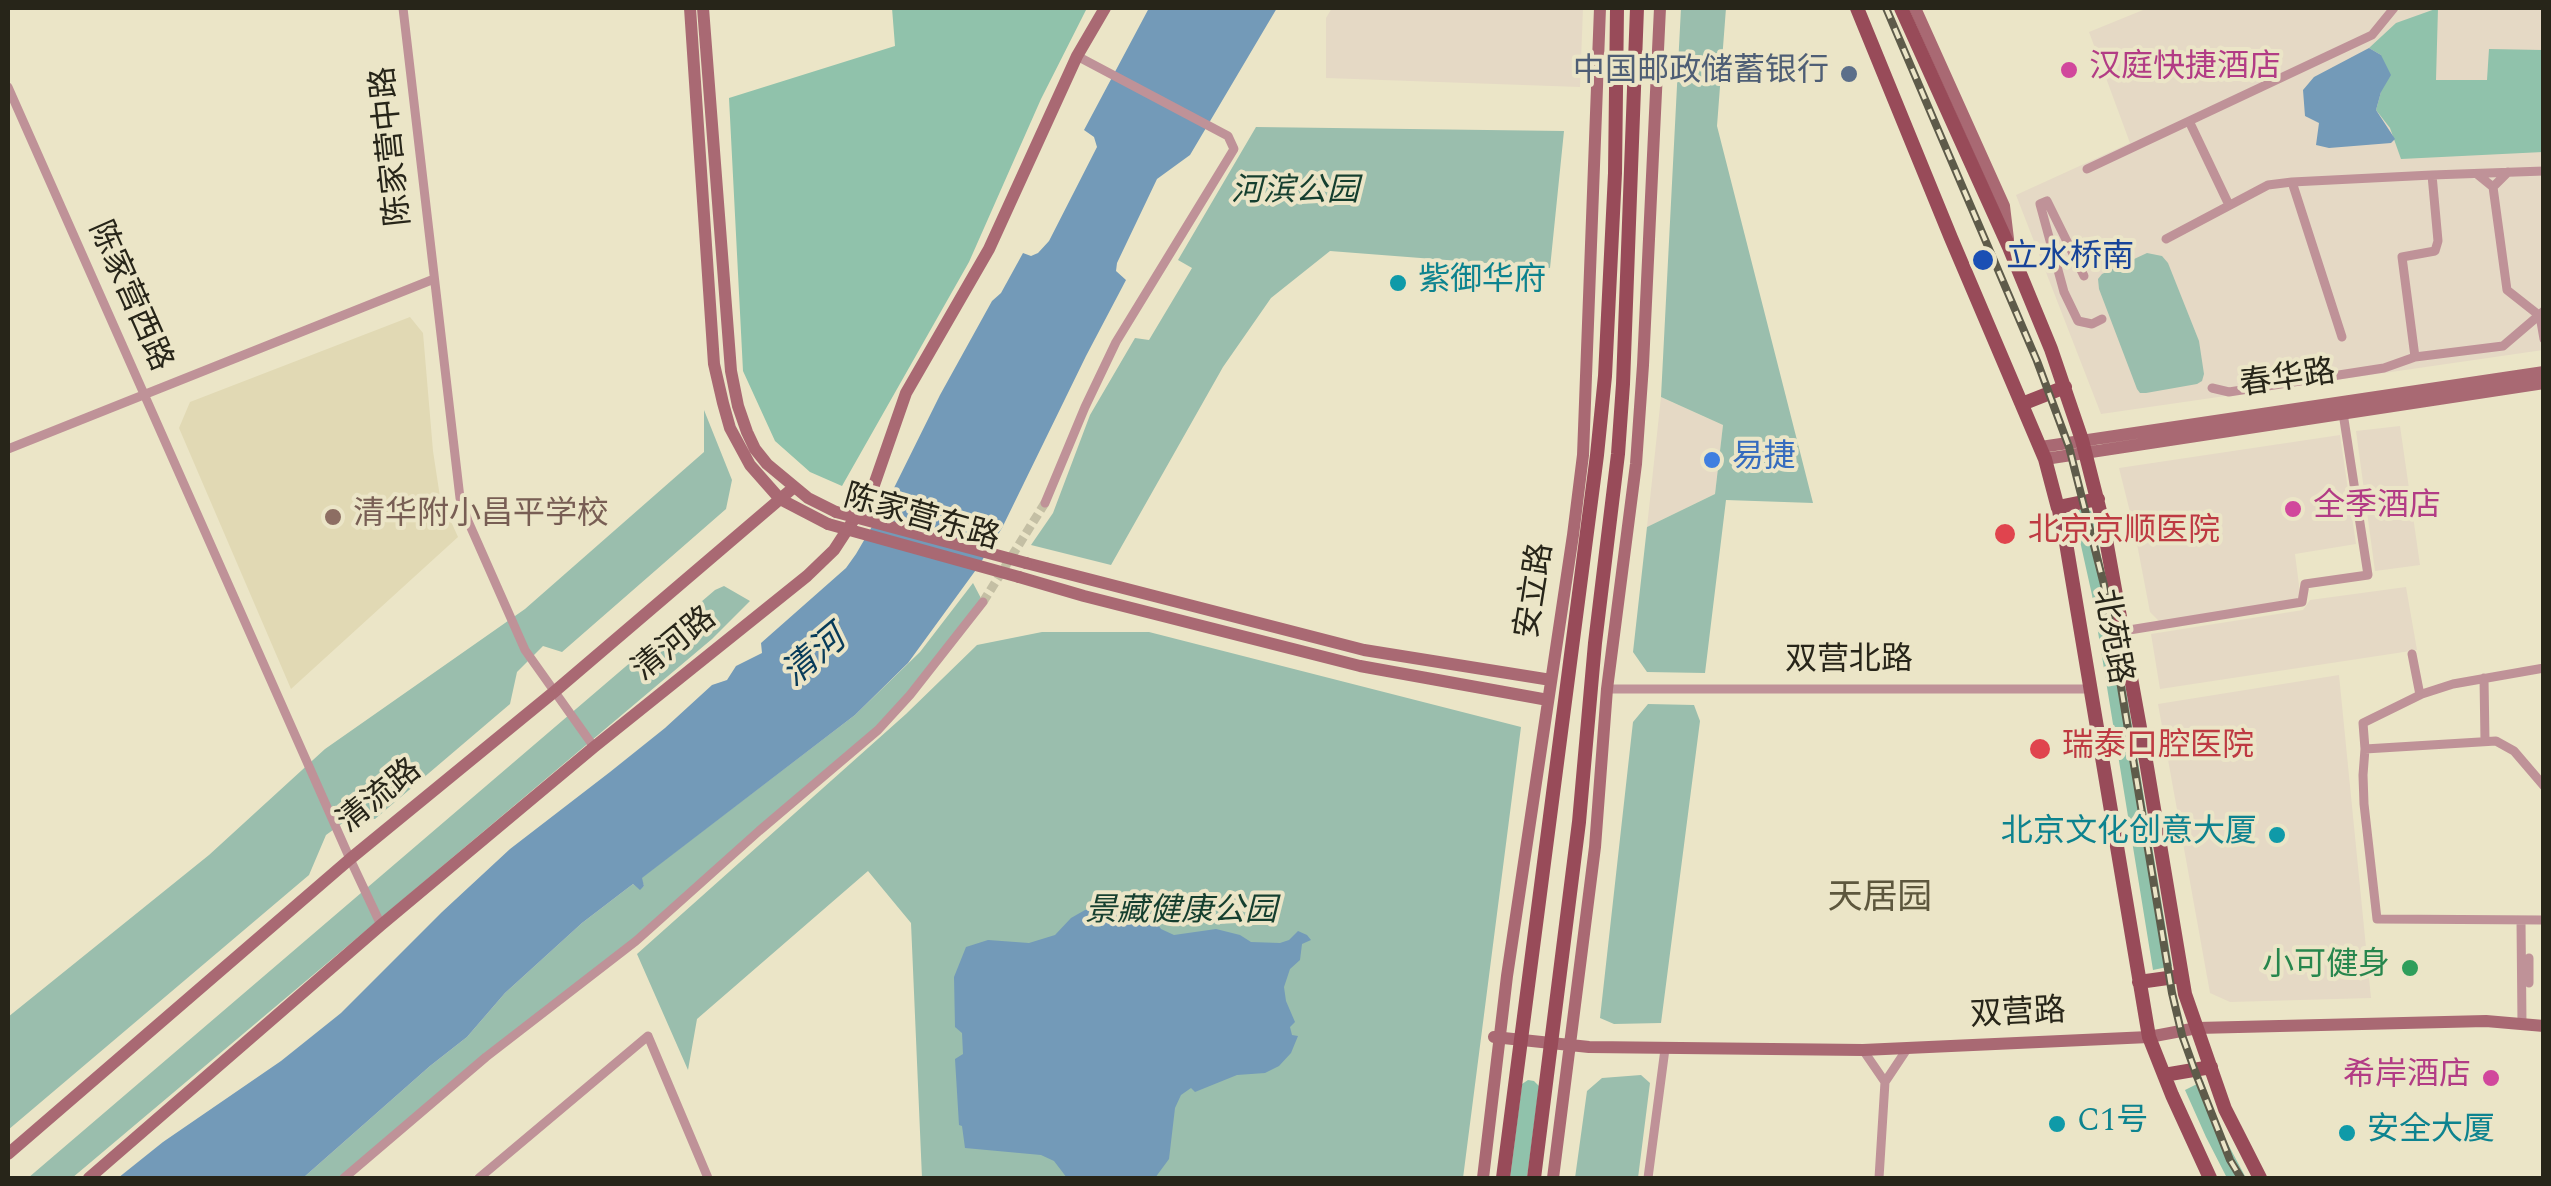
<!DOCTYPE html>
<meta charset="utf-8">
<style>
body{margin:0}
#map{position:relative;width:2551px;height:1186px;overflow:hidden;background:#ebe5c7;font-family:Spectral,serif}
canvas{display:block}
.frame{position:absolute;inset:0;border:10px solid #272519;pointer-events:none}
</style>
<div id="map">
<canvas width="2551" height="1186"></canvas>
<div class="frame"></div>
</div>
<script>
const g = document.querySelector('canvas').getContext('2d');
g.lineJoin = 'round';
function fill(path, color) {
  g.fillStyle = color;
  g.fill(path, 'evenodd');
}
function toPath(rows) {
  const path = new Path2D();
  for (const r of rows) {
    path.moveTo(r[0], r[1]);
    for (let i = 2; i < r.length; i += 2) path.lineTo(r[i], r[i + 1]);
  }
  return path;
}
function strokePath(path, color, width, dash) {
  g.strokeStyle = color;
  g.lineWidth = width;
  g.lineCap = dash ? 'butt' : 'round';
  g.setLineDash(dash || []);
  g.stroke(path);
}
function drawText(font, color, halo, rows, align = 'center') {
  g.font = font + ' Spectral,"Noto Sans SC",serif';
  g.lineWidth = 8;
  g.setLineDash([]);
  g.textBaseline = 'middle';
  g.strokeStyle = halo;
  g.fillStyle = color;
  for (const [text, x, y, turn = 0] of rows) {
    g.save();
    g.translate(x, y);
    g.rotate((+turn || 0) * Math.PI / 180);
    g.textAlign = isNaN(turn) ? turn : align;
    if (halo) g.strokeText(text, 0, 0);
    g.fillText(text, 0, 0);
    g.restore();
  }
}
fill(toPath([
 [1332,8,1583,8,1580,87,1326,78,1326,18],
 [2148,8,2387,8,2390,14,2405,8,2543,8,2543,350,2101,414,2016,195,2130,143,2089,32],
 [1661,397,1723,425,1715,494,1647,527],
 [2400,426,2420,565,2375,571,2356,431],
 [2340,435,2356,544,2295,554,2301,601,2159,621,2150,612,2134,528,2119,468],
 [2406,587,2417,650,2160,689,2151,634,2303,610,2310,600],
 [2339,675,2371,998,2230,1002,2210,993,2158,704]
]), '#e5d9c5');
fill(toPath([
 [410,317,423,333,433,451,440,497,458,537,291,689,179,428,190,402]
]), '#e1d9b4');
fill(toPath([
 [1681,8,1726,8,1717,126,1813,503,1726,500,1705,673,1647,672,1633,652,1647,527,1715,494,1723,425,1661,397],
 [1256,127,1564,131,1550,268,1330,251,1271,298,1223,367,1111,565,1031,545,1053,513,1090,415,1135,338,1149,340,1192,268,1178,260],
 [2147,253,2162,256,2168,263,2199,341,2204,374,2202,381,2197,384,2146,393,2140,393,2137,389,2099,289,2098,279,2102,274],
 [704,410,732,480,726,509,562,652,543,646,517,672,510,704,375,819,351,817,326,835,309,875,8,1130,8,1017,209,855,325,749,525,609,704,452],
 [973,583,983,602,878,730,636,941,486,1057,344,1178,303,1178,430,1066,467,1037,505,993,582,923,633,884,640,889,644,886,641,878,855,715,920,652],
 [724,586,750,601,712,639,72,1178,28,1178,715,590],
 [1042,632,1149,632,1521,727,1463,1178,922,1178,911,923,868,871,697,1019,688,1070,637,954,906,714,977,645],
 [1648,704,1694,705,1700,721,1661,1023,1614,1024,1600,1018,1633,722],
 [1641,1075,1650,1083,1638,1178,1575,1178,1587,1091,1602,1078]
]), '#9abead');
fill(toPath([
 [892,8,1087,8,1041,99,969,262,842,486,810,472,775,441,743,371,729,98,895,46],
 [2438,8,2436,80,2487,80,2489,49,2543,50,2543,152,2401,159,2390,128,2376,110,2381,92,2381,55,2369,48,2396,23],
 [2082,508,2091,511,2114,617,2172,966,2153,970,2092,595,2074,514],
 [1528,1080,1534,1081,1539,1086,1527,1178,1510,1178,1522,1084],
 [2203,1081,2222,1133,2246,1178,2227,1178,2206,1137,2185,1090]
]), '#90c2ab');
fill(toPath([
 [1149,8,1277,8,1190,155,1157,179,1117,263,1116,271,1126,280,1086,356,1002,528,978,567,908,663,855,715,642,878,644,886,640,890,633,884,582,923,505,993,467,1037,430,1066,303,1178,118,1178,163,1142,281,1061,341,1013,442,912,510,849,610,772,665,728,712,685,727,680,736,666,762,653,761,643,846,568,856,554,891,494,940,395,992,301,1001,293,1023,253,1031,256,1038,253,1049,241,1097,147,1094,137,1084,130],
 [2369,48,2381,55,2391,75,2381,92,2376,110,2395,139,2391,143,2329,148,2316,145,2319,123,2305,116,2303,90,2314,77],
 [1121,905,1139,907,1148,911,1161,929,1174,935,1216,929,1240,935,1251,942,1280,943,1289,940,1298,931,1307,935,1311,940,1302,944,1300,960,1290,969,1284,987,1286,1001,1295,1022,1290,1027,1292,1035,1298,1036,1291,1053,1279,1066,1265,1073,1237,1075,1195,1092,1191,1088,1181,1095,1175,1108,1169,1159,1155,1178,1067,1178,1054,1161,1041,1155,965,1148,962,1126,959,1125,955,1059,963,1054,962,1033,955,1027,954,977,966,947,988,940,1029,943,1055,935,1071,918,1085,910]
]), '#739ab8');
strokePath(toPath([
 [983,602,1045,503]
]), '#c4bfa4', 9, [9, 4.5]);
strokePath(toPath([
 [403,8,460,498,468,521,525,650,594,747],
 [8,87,350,859,381,925],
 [2189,121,2229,205],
 [2087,169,2372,35,2394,8],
 [2544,171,2432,175,2438,241,2435,251,2402,257,2415,357,2503,346,2544,311],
 [2477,174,2493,187,2508,172],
 [2292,182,2432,175],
 [2493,187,2507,290,2540,316,2544,339],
 [2166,239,2268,185,2292,182,2342,337],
 [2084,276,2047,201,2040,204,2064,292,2078,321,2092,324,2102,319],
 [2212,388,2229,392,2384,368,2415,357],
 [8,449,434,279],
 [1045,503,1085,407,1116,342,1234,149,1228,136,1077,56],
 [2123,631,2302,602,2305,584,2368,575,2343,413],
 [2412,654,2420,695],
 [2484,678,2485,741],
 [1607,689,2091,689],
 [2365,749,2363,723,2422,694,2453,684,2544,668],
 [2544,786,2514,751,2496,741,2365,749,2363,775,2364,804,2377,919,2544,920],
 [2521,920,2522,1024],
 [2529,958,2529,983],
 [1863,1050,1885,1082],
 [344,1178,486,1057,636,941,759,831,878,730,910,695,983,602],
 [479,1178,648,1036,708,1178],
 [1648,1178,1665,1049],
 [1879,1178,1885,1082,1907,1049]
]), '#bf9298', 9);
strokePath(toPath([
 [690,8,714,364,723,403,730,428,750,465,780,499,828,524],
 [703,8,731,371,738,406,747,432,755,449,767,464,808,498,836,512],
 [1915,8,2004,206,2008,239],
 [2041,447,2544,372],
 [2045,459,2544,383],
 [1026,563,1364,650,1551,680],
 [1019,577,1084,596,1360,666,1548,700],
 [1494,1037,1589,1047,1863,1050,2149,1037,2197,1028,2486,1021,2544,1026],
 [8,1154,350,859,554,692,793,488],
 [89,1178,381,925,594,747,807,576,834,550,864,504,874,485,906,393,989,249,1077,56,1105,8],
 [1483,1178,1507,976,1573,535,1583,455,1600,8],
 [1553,1178,1595,847,1607,689,1636,464,1643,365,1660,8]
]), '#a96973', 12);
strokePath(toPath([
 [1857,8,1951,238,2045,459,2064,531,2149,1037,2172,1095,2210,1178],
 [1901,8,2009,247,2051,349,2082,440,2103,523,2146,761,2185,994,2225,1109,2260,1178],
 [2022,404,2065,387],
 [2058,507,2098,499],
 [2139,982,2182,976],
 [2164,1075,2211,1067],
 [1503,1178,1597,455,1605,376,1615,173,1617,8],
 [1534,1178,1579,822,1595,643,1618,454,1623,384,1637,8]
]), '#984b59', 14);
const rail = toPath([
 [1886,8,2037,361,2069,447,2104,585,2172,993,2182,1035,2196,1074,2230,1160,2241,1178]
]);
strokePath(rail, '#5e5b4a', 8);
strokePath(rail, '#ebe5c7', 4, [11]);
strokePath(toPath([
 [836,512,1026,563],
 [828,524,1019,577]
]), '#a96973', 12);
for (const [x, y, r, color] of [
 [2069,70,10,"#d1479c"],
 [1849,74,10,"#5c6f8a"],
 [1983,260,12,"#1a4fb4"],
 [1398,283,10,"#0f9aa8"],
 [1712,460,10,"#3f7fe0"],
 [2293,509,10,"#d1479c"],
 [333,517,10,"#8d6e63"],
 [2005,534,12,"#e0444e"],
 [2040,749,12,"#e0444e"],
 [2277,835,10,"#0f9aa8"],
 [2410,968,10,"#2e9e5b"],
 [2491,1078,10,"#d1479c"],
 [2057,1124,10,"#0f9aa8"],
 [2347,1133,10,"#0f9aa8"]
]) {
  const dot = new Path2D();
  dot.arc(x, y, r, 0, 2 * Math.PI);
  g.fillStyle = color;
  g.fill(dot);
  strokePath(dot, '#ebe5c7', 4);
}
drawText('32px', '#b23c85', '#ebe5c7', [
 ["汉庭快捷酒店",2089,70],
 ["全季酒店",2313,509],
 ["希岸酒店",2471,1078,"right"]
], 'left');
drawText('32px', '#4e5e75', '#ebe5c7', [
 ["中国邮政储蓄银行",1829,74]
], 'right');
drawText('32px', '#272519', '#ebe5c7', [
 ["陈家营中路",394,146,-96],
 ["陈家营西路",128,297,66],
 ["春华路",2288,381,-8],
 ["陈家营东路",921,520,16],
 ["安立路",1537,591,-81],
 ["北苑路",2110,637,80],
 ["清河路",676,646,-39],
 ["双营北路",1849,663],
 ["清流路",381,798,-39],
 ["双营路",2018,1016,-3]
]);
drawText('italic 32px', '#153f2f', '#ebe5c7', [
 ["河滨公园",1295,194],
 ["景藏健康公园",1181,914]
]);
drawText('32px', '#164399', '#ebe5c7', [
 ["立水桥南",2006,260]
], 'left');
drawText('32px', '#0d838f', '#ebe5c7', [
 ["紫御华府",1418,283],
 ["北京文化创意大厦",2257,835,"right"],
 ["C1号",2077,1124],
 ["安全大厦",2367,1133]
], 'left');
drawText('32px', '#366cbe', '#ebe5c7', [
 ["易捷",1732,460]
], 'left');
drawText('32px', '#785e54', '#ebe5c7', [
 ["清华附小昌平学校",353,517]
], 'left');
drawText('32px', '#be3a42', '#ebe5c7', [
 ["北京京顺医院",2028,534],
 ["瑞泰口腔医院",2062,749]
], 'left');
drawText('32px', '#27864d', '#ebe5c7', [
 ["小可健身",2390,968]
], 'right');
drawText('italic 35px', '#073b59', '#ebe5c7', [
 ["清河",816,659,-40]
]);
drawText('35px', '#5d573d', '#ebe5c7', [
 ["天居园",1880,901]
]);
</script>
